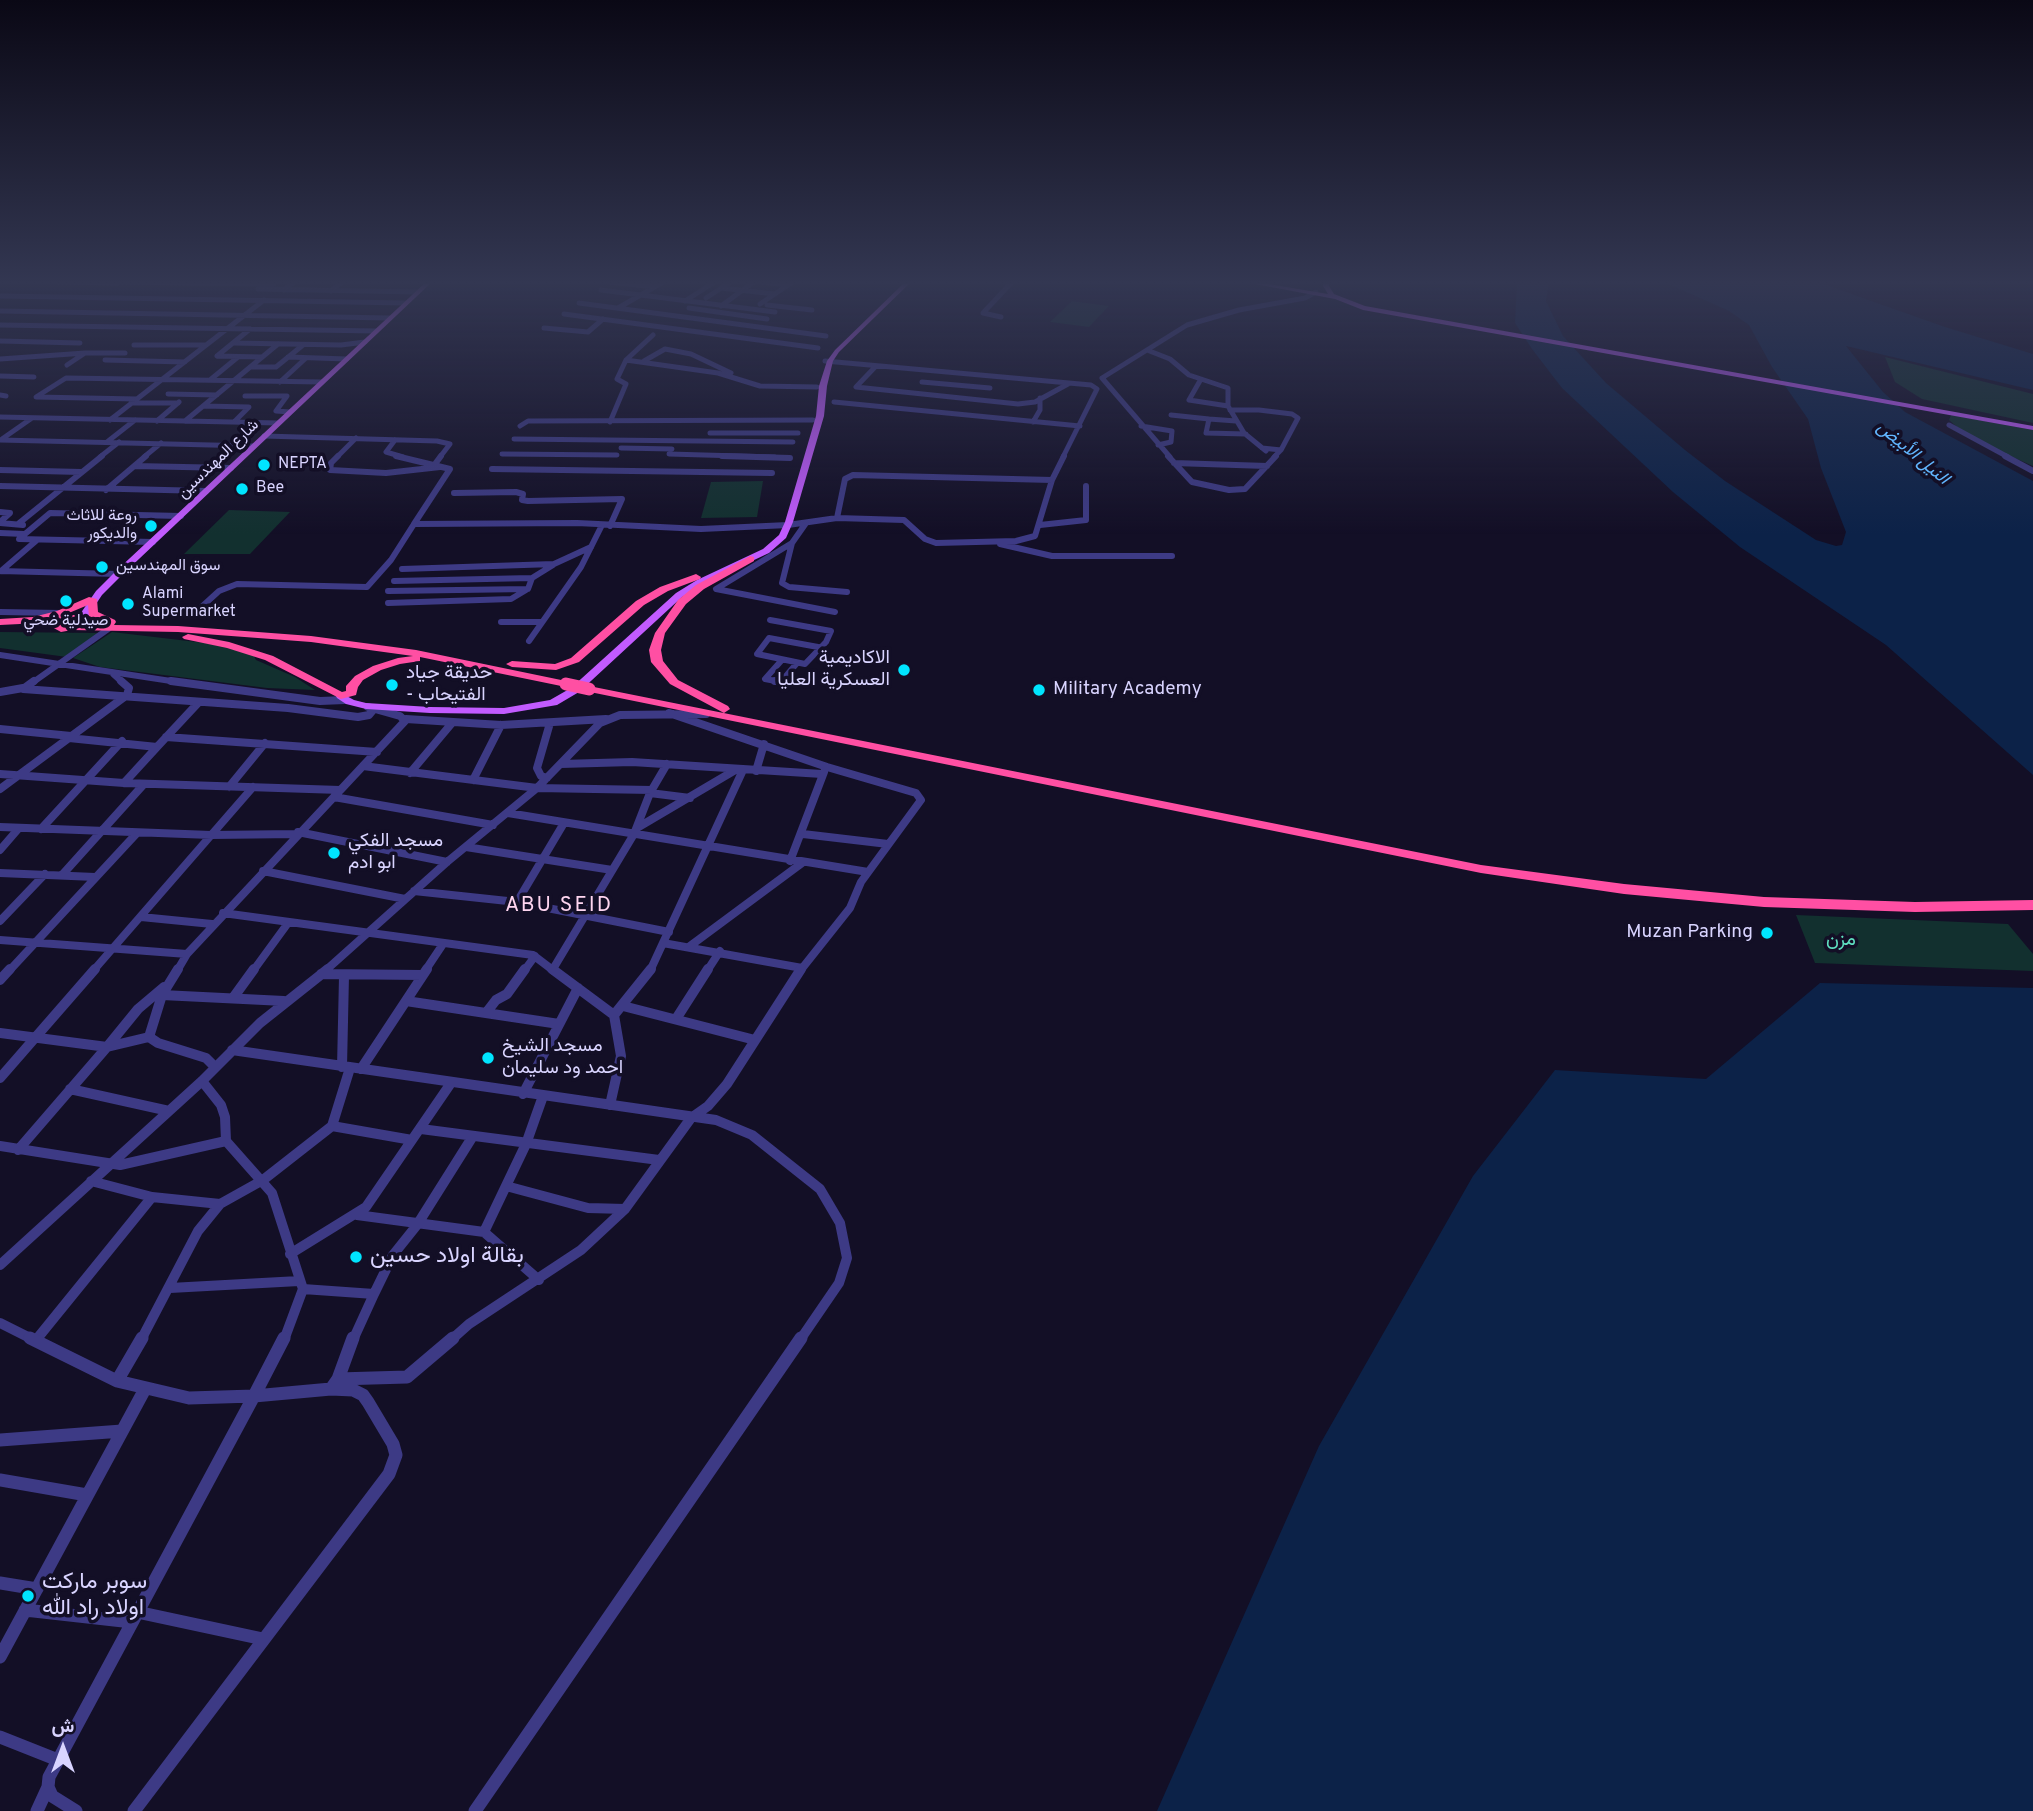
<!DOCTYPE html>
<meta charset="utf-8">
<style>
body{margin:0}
#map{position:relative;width:2033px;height:1811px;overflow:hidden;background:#130f26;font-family:Overpass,Vazirmatn,sans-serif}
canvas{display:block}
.north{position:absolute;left:28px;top:1713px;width:70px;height:70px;-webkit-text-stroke:5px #130f26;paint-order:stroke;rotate:0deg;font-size:19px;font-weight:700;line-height:28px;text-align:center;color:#d9d4ff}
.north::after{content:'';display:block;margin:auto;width:24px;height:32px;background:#d9d4ff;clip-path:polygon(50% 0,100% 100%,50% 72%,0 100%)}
</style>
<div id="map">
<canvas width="2033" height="1811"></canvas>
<div class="north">ش</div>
</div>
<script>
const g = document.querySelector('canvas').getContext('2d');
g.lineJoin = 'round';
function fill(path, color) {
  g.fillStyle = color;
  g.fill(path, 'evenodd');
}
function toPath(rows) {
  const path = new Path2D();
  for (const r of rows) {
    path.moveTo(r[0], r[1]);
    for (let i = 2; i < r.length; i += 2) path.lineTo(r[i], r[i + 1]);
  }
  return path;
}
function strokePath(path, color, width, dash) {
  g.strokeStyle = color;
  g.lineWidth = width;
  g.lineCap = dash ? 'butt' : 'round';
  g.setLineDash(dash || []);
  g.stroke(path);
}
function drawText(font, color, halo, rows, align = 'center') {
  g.font = font + ' Overpass,Vazirmatn,sans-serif';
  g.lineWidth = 7;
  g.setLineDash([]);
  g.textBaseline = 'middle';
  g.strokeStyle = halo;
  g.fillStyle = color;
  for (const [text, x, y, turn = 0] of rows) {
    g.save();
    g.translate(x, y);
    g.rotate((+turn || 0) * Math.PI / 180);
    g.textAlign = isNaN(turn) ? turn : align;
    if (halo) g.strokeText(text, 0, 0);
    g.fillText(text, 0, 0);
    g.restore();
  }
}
fill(toPath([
 [1072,301,1109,306,1089,327,1050,322],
 [1885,357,2033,394,2033,423,1922,399,1895,382],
 [1951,415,2033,430,2033,466,1970,438,1949,420],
 [763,481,757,517,701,518,711,482],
 [229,510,290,512,250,554,184,554],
 [0,632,101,633,67,657,0,648],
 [112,632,205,643,253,654,256,660,295,677,315,690,267,688,100,667,73,658],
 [1796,915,2008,924,2033,954,2033,971,1815,963]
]), '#12302f');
fill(toPath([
 [1517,281,1549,281,1546,301,1563,336,1606,383,1685,450,1725,481,1816,540,1836,546,1842,545,1846,532,1821,468,1808,419,1772,367,1749,325,1729,311,1662,281,1815,281,1945,327,2033,354,2033,390,1846,346,1883,392,1905,412,2033,481,2033,775,1886,645,1740,547,1673,492,1562,388,1532,349,1515,323],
 [1820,983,2033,988,2033,1811,1157,1811,1319,1446,1473,1176,1555,1070,1706,1079]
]), '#0c2248');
strokePath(toPath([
 [16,281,118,283],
 [754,281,788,285],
 [120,282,273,284,277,281],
 [610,282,655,287],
 [721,288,775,294],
 [258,289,418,292],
 [284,290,295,281],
 [601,290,775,312],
 [331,291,343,281],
 [0,296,406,303],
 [706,298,732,281],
 [685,301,716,281],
 [579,303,826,336],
 [760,304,794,281],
 [767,305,812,310],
 [721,306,755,281],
 [618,308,665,281],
 [689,308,767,319],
 [0,311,390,318],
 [564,314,818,348],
 [1001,317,983,313,1013,281],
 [0,325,376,331],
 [544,328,588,332,603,319],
 [0,341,80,343],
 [234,343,341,345,365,342],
 [134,345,206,345],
 [1147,350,1170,359,1189,375,1228,388,1228,406,1244,433,1266,451],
 [217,356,262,357],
 [217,356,250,329],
 [288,357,347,359],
 [0,359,85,353],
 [105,360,185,362],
 [626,360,718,373,760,386,817,387],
 [644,361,665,349,691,354,731,373],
 [825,361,1091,385,1097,389,1063,457],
 [67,365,85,353,125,353],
 [876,366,856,387,1018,404,1035,402,1068,384],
 [250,367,276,367,303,345],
 [0,376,34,377],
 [1201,379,1189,400,1228,406],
 [210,380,238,357],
 [280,382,306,358],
 [922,382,990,388],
 [168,394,217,395],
 [0,395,6,396],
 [245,396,287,396,276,411,290,412],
 [137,399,36,397,66,378,322,382],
 [834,402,1080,426],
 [131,403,178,403],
 [204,406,249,407,234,422],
 [1230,410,1259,410,1292,414,1298,418,1281,450],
 [1171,415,1209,419,1206,433,1246,434],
 [0,417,278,423],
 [1209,419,1236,421],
 [110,420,264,300],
 [157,421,179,402],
 [185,421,278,344],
 [610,422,626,384,617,379,626,360,653,335],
 [1033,422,1040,410,1040,398],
 [1949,425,2008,457],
 [520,426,528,421,813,420],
 [1141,426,1172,431,1171,442,1158,445],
 [710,433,798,433],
 [264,436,437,441,450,444,440,457],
 [2,439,32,418],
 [514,439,793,442],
 [0,440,254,446],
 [395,440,386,452,403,457],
 [107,442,135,420],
 [621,448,672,449],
 [1262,448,1281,450,1274,457],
 [502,454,617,455],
 [669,454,775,457],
 [100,457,119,442],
 [144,457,161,443],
 [337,457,356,438],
 [1170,457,1102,378,1187,325,1239,310,1305,298,1316,292]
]), '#3d3a85', 5);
strokePath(toPath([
 [338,456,331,463,330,470,386,473,440,467],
 [396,456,450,469,414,524,577,523,701,529,788,525,837,518,845,479,853,475,1052,480],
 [722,456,790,458],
 [1168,456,1192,482,1229,490,1245,489,1276,456],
 [2005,456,2033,471],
 [1174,463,1267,466],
 [435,464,441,456],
 [135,466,231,468],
 [492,469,772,473],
 [0,470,81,472],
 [0,486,206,491],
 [106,490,146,456],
 [454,493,516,492,523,494,522,500,528,501,622,499,610,526],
 [0,512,10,513,0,522],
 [837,518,904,520,925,539,936,543,1016,541,1035,536,1052,480,1064,456],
 [0,523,23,525],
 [806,523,792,543,716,589,835,612],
 [18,524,102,456],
 [1040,525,1086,520,1086,486],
 [0,533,24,534],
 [153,542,19,539,50,513,181,516],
 [792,543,782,583,789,587,847,592],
 [1000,544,1052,556,1172,556],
 [402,569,554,564,591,547],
 [0,571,118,574],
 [1,571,37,540],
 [394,581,532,578,553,565],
 [388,591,528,589,532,578],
 [388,603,511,599,526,590],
 [0,612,61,613],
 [196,612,219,591,237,584,367,587,391,560,414,524],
 [770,620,831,631,826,642,805,664,757,654,769,638,818,647],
 [501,622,542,622],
 [529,641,581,567,602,525],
 [0,655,184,683],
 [781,661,765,679,781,682,797,663],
 [113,674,123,683],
 [32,683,111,627]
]), '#3d3a85', 6);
strokePath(toPath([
 [34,681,23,689,288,708,358,717,369,715,374,709],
 [171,681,320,701,345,700],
 [775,681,782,681],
 [0,692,23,688],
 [669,713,827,767,916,793,921,800,861,882,850,908,800,971],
 [406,719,501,725,606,719],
 [0,729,71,736],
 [166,737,377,752],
 [69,738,157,747,198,703],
 [561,764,632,762,822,774],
 [363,766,537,788,652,790],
 [756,771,764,744],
 [410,773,452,723],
 [0,774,124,783,340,790],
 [547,778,541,776,537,768,550,723],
 [473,780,501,725],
 [124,783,157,747],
 [229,787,265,743],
 [0,789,127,695,129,688,121,681],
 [650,793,690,798],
 [334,797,493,825],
 [508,813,868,872],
 [0,827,211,835,297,834],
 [637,828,737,769],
 [41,829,122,741],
 [298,832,447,862],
 [803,834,888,844],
 [466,847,612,870],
 [0,850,19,828],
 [790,861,824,772],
 [263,871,405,899],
 [0,873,95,877],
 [62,875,144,784],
 [414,891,517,902,669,932],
 [517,902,564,823],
 [223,913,533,955,554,971],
 [141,917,212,924],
 [0,921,45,874],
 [0,940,187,954],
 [663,943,802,968],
 [690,946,802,863],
 [553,969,634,834,650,793,667,764],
 [9,971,137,833],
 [93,971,253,787],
 [177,971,187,954,405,721,400,716,368,707],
 [253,971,288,923],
 [325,971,447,862,537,788,600,723,620,715,706,714],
 [425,971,443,944],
 [524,971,535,956],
 [650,971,743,770],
 [707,971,720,951]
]), '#3d3a85', 8);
strokePath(toPath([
 [552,969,614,1015,621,1056,610,1105],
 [321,974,423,975],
 [0,980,10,969],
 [162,995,284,1001],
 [233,998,254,969],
 [406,1001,559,1024],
 [623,1006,755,1040],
 [486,1013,496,1000,507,994,525,969],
 [614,1015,651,969],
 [676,1019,708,969],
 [0,1033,107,1047,138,1009,164,987],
 [149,1037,162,995,178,969],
 [232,1050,716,1120,752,1135,820,1189,840,1223,847,1258,839,1283,800,1340],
 [342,1067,344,976],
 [361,1069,427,969],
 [0,1078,95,969],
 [202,1081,221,1105,225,1117,226,1141,272,1193,303,1289],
 [70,1089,169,1111],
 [523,1094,578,988],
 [332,1126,412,1140],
 [421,1129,659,1160],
 [0,1146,120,1165,226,1141],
 [18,1150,107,1047,149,1037,158,1043,206,1058,215,1067],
 [91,1181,152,1197,220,1204],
 [506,1186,588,1208,625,1209],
 [357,1215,484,1232,539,1280],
 [484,1232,526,1144,543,1096],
 [290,1254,366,1207,451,1083],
 [0,1265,202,1081,260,1023,328,969],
 [170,1288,299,1281],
 [303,1289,374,1294,353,1340],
 [374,1294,393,1255,417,1225,473,1136],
 [0,1323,34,1340],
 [36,1340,152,1197],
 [141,1340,198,1231,220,1204,263,1180,332,1126,350,1068],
 [284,1340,303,1289],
 [451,1340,469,1324,581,1250,625,1209,691,1118,708,1106,727,1084,801,969]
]), '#3d3a85', 10);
strokePath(toPath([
 [30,1338,117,1381,189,1398,254,1396],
 [284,1338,254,1396,331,1389,338,1379,353,1338],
 [338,1379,407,1377,453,1338],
 [117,1381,142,1338],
 [0,1440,122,1431],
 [0,1480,87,1495],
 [0,1583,37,1589],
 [25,1610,132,1622],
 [137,1612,263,1639],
 [0,1657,145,1389],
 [0,1737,58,1760],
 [37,1811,48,1787],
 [76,1811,52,1796,48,1787,49,1777,254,1396],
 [134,1811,389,1474,396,1455,393,1444,368,1402,363,1395,353,1390,331,1389],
 [475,1811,801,1338]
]), '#3d3a85', 13);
fill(toPath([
 [427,281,433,281,121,576,102,595,84,622,78,622,76,620,96,591,115,572,427,281],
 [906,281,912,281,839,352,833,361,827,386,824,416,793,522,786,538,769,553,703,584,682,597,579,692,557,705,504,714,430,713,366,709,346,704,337,698,336,696,341,693,354,700,366,703,430,707,504,708,550,700,571,688,676,593,697,580,763,549,779,535,785,522,816,416,819,386,827,361,835,350,906,281],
 [1239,281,1251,281,1328,294,1323,286,1323,281,1329,281,1329,286,1334,294,1365,306,2033,426,2033,430,1363,310,1335,299,1239,281]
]), '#c25bff');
fill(toPath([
 [750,556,754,557,754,561,704,589,686,604,665,633,661,650,663,661,678,680,728,706,730,709,724,713,670,684,651,662,649,650,655,633,678,600,696,585,750,556],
 [696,574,701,577,700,579,668,591,644,605,579,662,556,670,512,667,506,664,512,661,555,664,571,658,636,601,660,587,696,574],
 [89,597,97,599,98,612,115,620,116,622,114,625,178,626,311,636,416,650,566,681,572,684,566,687,420,657,420,661,400,664,381,670,363,680,358,687,356,695,341,699,265,660,227,648,184,639,182,637,188,634,229,642,273,656,342,692,346,691,346,686,355,676,373,666,398,658,413,656,311,642,178,632,72,630,61,632,50,626,58,617,40,623,0,625,0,619,33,617,57,611,89,597],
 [88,605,89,616,108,624,84,624,85,622,80,615,64,615,88,605],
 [74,621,69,624,62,625,65,622,74,621],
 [589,686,1481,865,1624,884,1764,897,1915,902,2033,900,2033,910,1915,912,1764,907,1624,894,1481,873,585,691,585,687,589,686]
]), '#ff4fa3');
strokePath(toPath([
 [566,684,589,689]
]), '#ff4fa3', 13);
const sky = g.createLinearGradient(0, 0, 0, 534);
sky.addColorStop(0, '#0a0815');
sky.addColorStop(0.53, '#333752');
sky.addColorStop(1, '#33375200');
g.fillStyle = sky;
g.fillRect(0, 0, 2033, 534);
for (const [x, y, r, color] of [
 [264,465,7,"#00e5ff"],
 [242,489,7,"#00e5ff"],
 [151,526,7,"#00e5ff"],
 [102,567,7,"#00e5ff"],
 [66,601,7,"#00e5ff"],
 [128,604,7,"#00e5ff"],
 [904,670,7,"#00e5ff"],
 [392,685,7,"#00e5ff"],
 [1039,690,7,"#00e5ff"],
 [334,853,7,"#00e5ff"],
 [1767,933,7,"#00e5ff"],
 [488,1058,7,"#00e5ff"],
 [356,1257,7,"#00e5ff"],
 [28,1596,7,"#00e5ff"]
]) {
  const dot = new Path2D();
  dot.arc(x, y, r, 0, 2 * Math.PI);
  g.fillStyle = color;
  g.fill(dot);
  strokePath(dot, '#130f26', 2.5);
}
drawText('16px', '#d9d4ff', '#130f26', [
 ["شارع المهندسين",219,460,-44]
]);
drawText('16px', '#d9d4ff', '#130f26', [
 ["NEPTA",278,465],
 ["Bee",256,489],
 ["روعة للاثاث",137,517,"right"],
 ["والديكور",137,535,"right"],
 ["سوق المهندسين",116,567],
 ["Alami",142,595],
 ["Supermarket",142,613],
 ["صيدلية ضحي",66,622,"center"]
], 'left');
drawText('italic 18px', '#62b6ff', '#130f26', [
 ["النيل الأبيض",1912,454,40]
]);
drawText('19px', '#d9d4ff', '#130f26', [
 ["الاكاديمية",890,659,"right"],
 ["العسكرية العليا",890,681,"right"],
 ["حديقة جياد",406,674],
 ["- الفتيحاب",406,696],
 ["Military Academy",1053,690],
 ["مسجد الفكي",348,842],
 ["ابو ادم",348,864],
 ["Muzan Parking",1753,933,"right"],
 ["مسجد الشيخ",502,1047],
 ["احمد ود سليمان",502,1069]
], 'left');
drawText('19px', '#5fe0c0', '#130f26', [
 ["مزن",1841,941]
]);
g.letterSpacing = '2px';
drawText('21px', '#ffd6f0', '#130f26', [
 ["ABU SEID",559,907]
]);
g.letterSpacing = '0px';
drawText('23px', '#d9d4ff', '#130f26', [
 ["بقالة اولاد حسين",370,1257],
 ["سوبر ماركت",42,1583],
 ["اولاد راد الله",42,1609]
], 'left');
</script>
